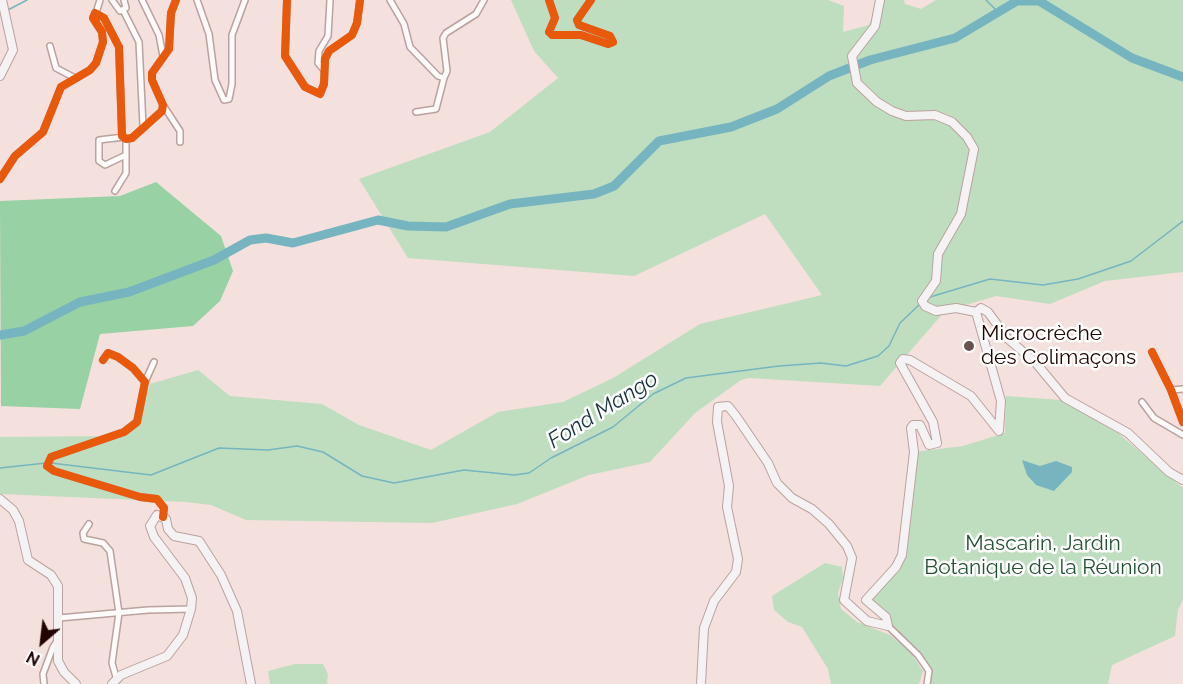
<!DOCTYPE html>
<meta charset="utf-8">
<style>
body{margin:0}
#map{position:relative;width:1183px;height:684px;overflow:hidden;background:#f4e0dc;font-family:Raleway,sans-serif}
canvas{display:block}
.north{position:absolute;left:12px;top:612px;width:60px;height:60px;-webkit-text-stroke:4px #fff;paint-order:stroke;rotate:208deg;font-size:16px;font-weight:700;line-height:24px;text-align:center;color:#220502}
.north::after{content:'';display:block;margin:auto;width:21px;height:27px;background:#220502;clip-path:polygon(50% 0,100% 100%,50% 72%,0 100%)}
</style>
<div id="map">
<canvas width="1183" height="684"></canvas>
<div class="north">N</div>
</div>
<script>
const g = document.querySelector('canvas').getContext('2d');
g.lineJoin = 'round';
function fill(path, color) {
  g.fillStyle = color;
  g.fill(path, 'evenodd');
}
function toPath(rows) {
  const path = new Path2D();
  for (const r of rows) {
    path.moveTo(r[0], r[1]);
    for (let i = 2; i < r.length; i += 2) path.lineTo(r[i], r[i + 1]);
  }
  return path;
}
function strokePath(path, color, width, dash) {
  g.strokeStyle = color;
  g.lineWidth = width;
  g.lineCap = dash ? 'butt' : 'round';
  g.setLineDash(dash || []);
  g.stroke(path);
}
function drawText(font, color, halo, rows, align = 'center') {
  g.font = font + ' Raleway,sans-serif';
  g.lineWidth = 5;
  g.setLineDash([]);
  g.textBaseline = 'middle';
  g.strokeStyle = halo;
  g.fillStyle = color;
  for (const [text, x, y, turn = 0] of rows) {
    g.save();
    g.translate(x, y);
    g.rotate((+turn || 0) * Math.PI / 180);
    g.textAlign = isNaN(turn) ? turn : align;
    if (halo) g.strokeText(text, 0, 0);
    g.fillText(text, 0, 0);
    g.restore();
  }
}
fill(toPath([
 [511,0,828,0,844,6,843,32,869,25,880,0,904,0,905,4,921,9,936,0,1183,0,1183,272,1105,281,1050,304,996,296,945,311,880,386,749,378,741,380,695,413,650,462,589,475,517,504,432,523,246,520,211,505,186,502,0,494,0,437,108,436,138,420,150,384,198,370,230,396,322,404,359,425,431,450,498,412,563,402,613,378,700,324,822,295,765,214,634,276,408,258,359,179,490,132,558,78,534,51],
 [1006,396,1061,400,1118,433,1183,488,1183,599,1178,610,1175,636,1112,665,1108,684,927,684,929,671,868,596,902,555,914,452,963,446,1005,433],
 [825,563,842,567,843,578,838,593,841,609,857,622,890,635,911,653,923,671,919,684,831,684,828,669,802,627,788,622,774,610,772,596],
 [295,664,323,664,328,674,327,684,270,684,268,671]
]), '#bfdebf');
fill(toPath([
 [156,182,221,236,233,271,220,301,193,326,100,334,80,409,1,406,0,201,120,196]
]), '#97d1a4');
fill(toPath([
 [1022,460,1040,466,1056,461,1072,467,1072,472,1054,491,1036,485,1027,475]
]), '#76b5c0');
strokePath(toPath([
 [986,0,998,12],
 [6,11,27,0],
 [930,297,990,279,1043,285,1078,279,1131,261,1183,221],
 [51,463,151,475,219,448,268,450,297,446,323,452,362,476,394,483,464,470,514,475,529,473,551,458,613,427,653,394,686,378,779,366,821,363,846,366,878,356,889,346,900,323,920,304],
 [0,468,46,463]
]), '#76b5c0', 1.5);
strokePath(toPath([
 [0,335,24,331,80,302,129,292,214,260,250,240,266,238,293,243,378,220,408,226,446,227,510,204,594,194,614,186,659,141,731,127,777,109,829,76,870,60,955,38,1017,1,1039,1,1132,58,1183,77]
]), '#76b5c0', 9);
const street = toPath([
 [112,0,120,11,126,8,124,0],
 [142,0,159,35,163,56],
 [197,0,209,34,215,80,224,100,229,99,232,84,232,35,245,0],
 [287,0,285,56,305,87,320,94,324,84,325,59,329,51,352,35,357,23,360,0],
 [390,0,404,24,410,47,438,76,444,78,447,71,443,38,446,33,476,14,484,0],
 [549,0,555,18,549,32,552,35,581,35,608,44,613,42,610,36,579,25,577,20,591,0],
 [123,10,139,42,143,126],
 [96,13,100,0],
 [50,46,56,68,75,78],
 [324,70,318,63,319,51,328,36,330,0],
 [163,105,180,131,180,142],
 [416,112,436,109,444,78],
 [124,137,99,140,99,161,105,165,126,155],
 [0,179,15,156,43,132,61,87,90,70,96,63,103,42,102,32,93,18,95,13,104,18,119,47,122,136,126,139,132,138,162,111,163,105,152,80,152,73,169,49,171,13,176,0],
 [115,191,126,173,126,139],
 [1152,352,1171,390,1183,422],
 [103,360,108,353,118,357,133,368,145,382,137,422,124,432,51,457,47,466,54,471,140,497,157,499,164,508,163,517],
 [145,382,154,362],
 [1171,390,1183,389],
 [1142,402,1154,418,1183,435],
 [89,524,83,533,84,539,103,543,110,551,119,613,112,663,116,677],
 [59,618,148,610,191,609],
 [888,626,918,655,929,671,927,684],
 [44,684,43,674,53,647,58,640]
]);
const secondary = toPath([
 [880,0,875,26,852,56,857,83,877,102,892,111,906,116,935,115,952,122,967,137,974,149,961,214,938,254,936,281,922,301,925,306,936,311,956,308,976,312],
 [0,76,13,50,2,0],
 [976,312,981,308,988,312,1007,338,1035,362,1065,398,1128,433,1169,472,1183,480],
 [0,499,13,510,19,521,28,560,51,575,58,586,58,661,64,672,76,684],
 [112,684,121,675,167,656,183,635,191,609,192,598,185,578,154,537,150,526,157,515,166,519,168,529,174,536,199,541,221,575,237,611,251,684],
 [701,684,704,628,714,601,736,572,738,559,727,507,729,486,717,422,718,407,728,406,736,416,768,463,777,483,792,498,812,509,829,524,847,546,852,558,844,600,867,621,888,626,886,617,866,600,896,567,902,555,914,452,911,428,913,425,920,425,929,445,937,443,933,422,900,363,903,359,910,360,971,396,999,431,1001,401,976,312]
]);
strokePath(street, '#baa29e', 8);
strokePath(secondary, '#baa29e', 10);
strokePath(street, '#fdfafa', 5);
strokePath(secondary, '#f5f2f4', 8);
strokePath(toPath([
 [287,0,285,56,305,87,320,94,324,84,325,59,329,51,352,35,357,23,360,0],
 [549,0,555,18,549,32,552,35,581,35,608,44,613,42,610,36,579,25,577,20,591,0],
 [0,179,15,156,43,132,61,87,90,70,96,63,103,42,102,32,93,18,95,13,104,18,119,47,122,136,126,139,132,138,162,111,163,105,152,80,152,73,169,49,171,13,176,0],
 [1152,352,1171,390,1183,422],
 [103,360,108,353,118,357,133,368,145,382,137,422,124,432,51,457,47,466,54,471,140,497,157,499,164,508,163,517]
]), '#e8590c', 8);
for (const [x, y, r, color] of [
 [969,346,6,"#6c524e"]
]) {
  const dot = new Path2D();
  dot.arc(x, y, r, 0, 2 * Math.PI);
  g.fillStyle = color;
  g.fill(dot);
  strokePath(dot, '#fff', 2);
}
drawText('21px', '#220502', '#fff', [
 ["Microcrèche",981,334],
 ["des Colimaçons",981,358]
], 'left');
drawText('21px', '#235233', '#fff', [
 ["Mascarin, Jardin",1043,544],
 ["Botanique de la Réunion",1043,568]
]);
drawText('italic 22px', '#17353b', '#fff', [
 ["Fond Mango",603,410,-32]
]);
</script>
